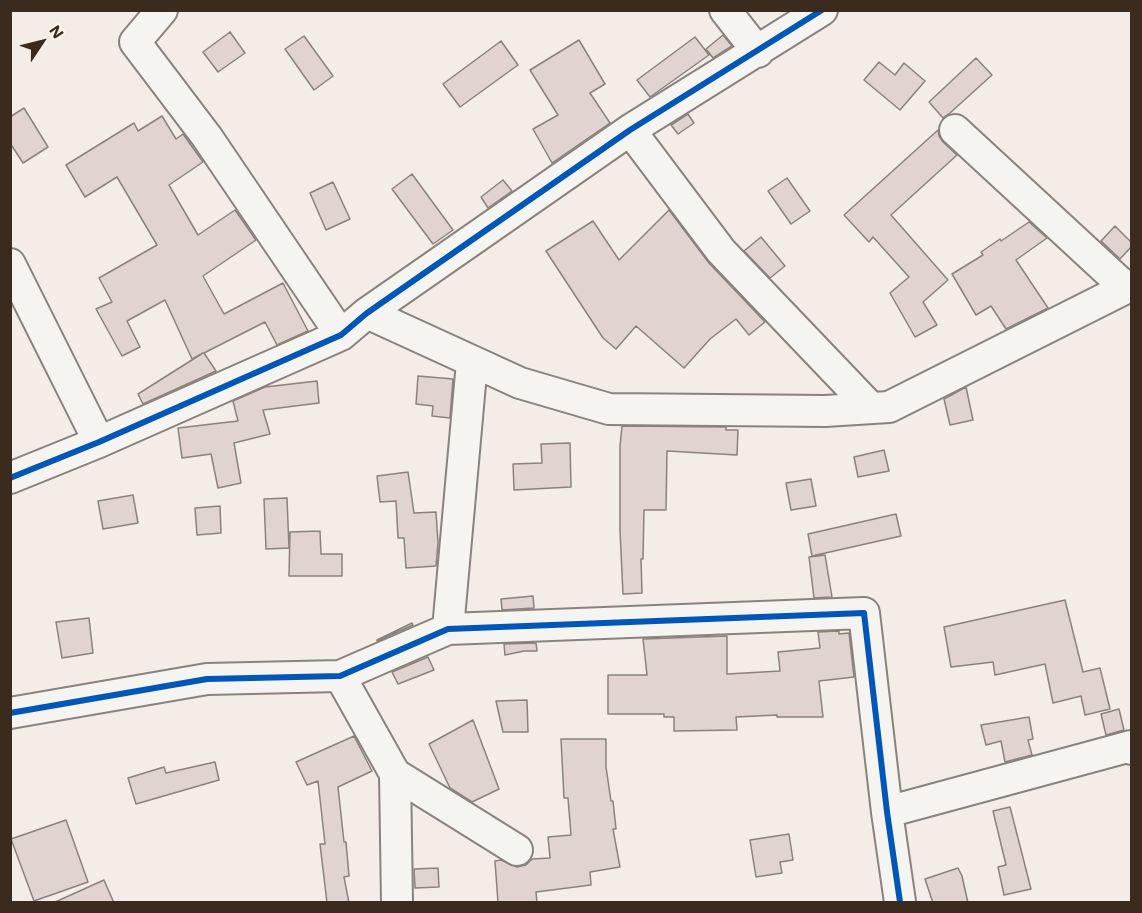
<!DOCTYPE html>
<style>
body{margin:0}
#map{position:relative;width:1142px;height:913px;overflow:hidden;background:#f4ece7;font-family:Mali,sans-serif}
canvas{display:block}
.frame{position:absolute;inset:0;border:12px solid #3b2a1e;pointer-events:none}
.north{position:absolute;left:12px;top:12px;width:60px;height:60px;-webkit-text-stroke:4px #fbf7ec;paint-order:stroke;rotate:55deg;font-size:16px;font-weight:700;line-height:24px;text-align:center;color:#3b2a1e}
.north::after{content:'';display:block;margin:auto;width:21px;height:27px;background:#3b2a1e;clip-path:polygon(50% 0,100% 100%,50% 72%,0 100%)}
</style>
<div id="map">
<canvas width="1142" height="913"></canvas>
<div class="frame"></div>
<div class="north">N</div>
</div>
<script>
const g = document.querySelector('canvas').getContext('2d');
g.lineJoin = 'round';
function fill(path, color) {
  g.fillStyle = color;
  g.fill(path, 'evenodd');
}
function toPath(rows) {
  const path = new Path2D();
  for (const r of rows) {
    path.moveTo(r[0], r[1]);
    for (let i = 2; i < r.length; i += 2) path.lineTo(r[i], r[i + 1]);
  }
  return path;
}
function strokePath(path, color, width, dash) {
  g.strokeStyle = color;
  g.lineWidth = width;
  g.lineCap = dash ? 'butt' : 'round';
  g.setLineDash(dash || []);
  g.stroke(path);
}
const building = toPath([
 [230,32,245,53,218,72,203,52,230,32],
 [723,35,732,46,713,58,706,49,723,35],
 [304,36,333,76,314,90,285,49,304,36],
 [695,37,709,55,650,97,637,80,695,37],
 [579,40,605,84,590,93,610,123,552,163,533,129,558,115,530,70,579,40],
 [501,41,518,65,460,107,443,84,501,41],
 [976,58,992,75,950,113,943,118,929,102,976,58],
 [879,62,895,75,904,63,925,81,900,110,864,80,879,62],
 [24,108,48,147,23,163,10,143,10,117,24,108],
 [688,114,694,123,678,134,671,125,688,114],
 [162,116,176,139,183,134,203,162,169,185,198,235,235,210,256,240,203,276,224,314,283,283,308,331,277,345,265,322,204,353,216,371,143,404,138,394,203,353,192,359,165,300,127,321,140,347,122,356,96,309,112,302,99,278,157,245,117,177,85,197,66,165,134,123,138,131,162,116],
 [938,130,939,136,943,142,957,155,891,215,948,280,923,302,937,325,915,337,890,293,909,277,873,237,869,242,844,215,938,130],
 [412,174,453,230,433,244,392,189,412,174],
 [787,178,810,211,791,224,768,191,787,178],
 [503,180,512,191,488,208,481,197,503,180],
 [333,182,350,219,326,230,310,193,333,182],
 [669,210,709,263,765,322,749,335,736,319,710,339,684,368,636,326,616,349,603,338,546,251,593,221,619,260,669,210],
 [1029,222,1047,238,1016,260,1048,308,1006,329,991,306,976,315,952,274,983,255,981,252,1000,239,1001,241,1029,222],
 [1115,226,1131,242,1131,247,1120,259,1101,241,1115,226],
 [761,237,785,266,770,278,744,251,761,237],
 [418,376,453,379,450,418,432,416,433,406,416,404,418,376],
 [317,381,319,403,263,410,270,434,234,443,241,483,218,488,211,454,182,458,178,428,238,421,233,401,265,387,317,381],
 [966,387,973,420,950,425,944,399,966,387],
 [622,426,726,427,726,430,738,430,737,455,667,451,666,510,644,510,643,559,641,559,642,593,623,594,620,531,620,446,622,426],
 [570,443,571,487,514,490,513,464,542,463,541,444,570,443],
 [884,450,889,471,858,477,854,457,884,450],
 [408,472,414,513,436,512,438,543,436,566,406,568,404,538,398,538,396,501,380,502,377,476,408,472],
 [811,479,816,506,791,510,786,483,811,479],
 [133,495,138,523,103,529,98,501,133,495],
 [287,498,289,548,266,549,264,499,287,498],
 [220,506,221,533,197,535,195,508,220,506],
 [896,514,901,536,812,556,808,534,896,514],
 [320,531,321,554,342,554,342,576,289,576,290,532,320,531],
 [825,555,832,597,814,598,809,557,825,555],
 [533,596,534,608,502,610,501,599,533,596],
 [1065,600,1083,672,1100,668,1110,709,1085,715,1081,696,1053,703,1045,664,995,675,993,662,951,667,944,627,1065,600],
 [89,618,93,653,62,658,56,622,89,618],
 [412,623,413,625,377,641,377,640,412,623],
 [839,631,839,634,849,633,854,677,819,681,823,717,777,717,777,715,736,717,737,730,674,731,674,717,664,717,664,714,608,714,608,675,647,675,643,639,727,636,727,674,780,671,778,652,820,648,818,632,839,631],
 [536,643,537,651,524,651,505,655,504,644,536,643],
 [428,657,434,670,398,684,392,672,428,657],
 [527,700,528,732,503,732,496,701,527,700],
 [1119,709,1124,730,1106,735,1101,714,1119,709],
 [1029,717,1033,739,1028,740,1032,755,1005,762,1001,741,986,745,981,725,1029,717],
 [473,720,499,789,472,802,450,788,429,744,473,720],
 [354,736,372,771,338,787,344,842,346,842,349,876,344,877,349,903,327,903,320,844,325,844,318,781,307,785,296,762,354,736],
 [561,739,606,739,606,767,611,801,613,801,616,829,613,829,620,867,590,872,591,885,536,892,537,903,498,903,495,861,501,860,517,867,526,865,532,859,550,858,548,837,571,835,568,798,564,798,561,739],
 [215,762,219,780,136,804,128,778,164,767,166,773,215,762],
 [1010,807,1031,889,1004,895,998,867,1006,865,993,811,1010,807],
 [66,820,88,882,34,901,11,839,66,820],
 [789,834,793,860,780,862,782,873,756,877,750,840,789,834],
 [438,868,439,887,415,888,414,869,438,868],
 [958,868,962,876,968,903,933,903,925,879,958,868],
 [104,880,114,903,53,903,104,880]
]);
fill(building, '#e1d3cf');
strokePath(building, '#89827d', 1.5);
const minor = toPath([
 [162,10,135,42,207,137,341,335],
 [725,10,758,52],
 [630,130,721,251,871,408],
 [955,130,1126,288],
 [10,264,99,442],
 [367,313,520,383,609,409,825,411,889,407,1132,285],
 [10,478,99,442,341,335,367,313,630,130,822,10],
 [448,629,472,362],
 [340,676,395,774,517,850],
 [10,713,207,679,340,676,448,629,864,613,887,812,900,902],
 [395,774,397,902],
 [887,812,1131,746,1132,749]
]);
strokePath(minor, '#89827d', 34);
strokePath(minor, '#f6f4f0', 30);
strokePath(toPath([
 [10,478,99,442,341,335,367,313,630,130,822,10],
 [10,713,207,679,340,676,448,629,864,613,887,812,900,902]
]), '#0057b8', 6);
</script>
